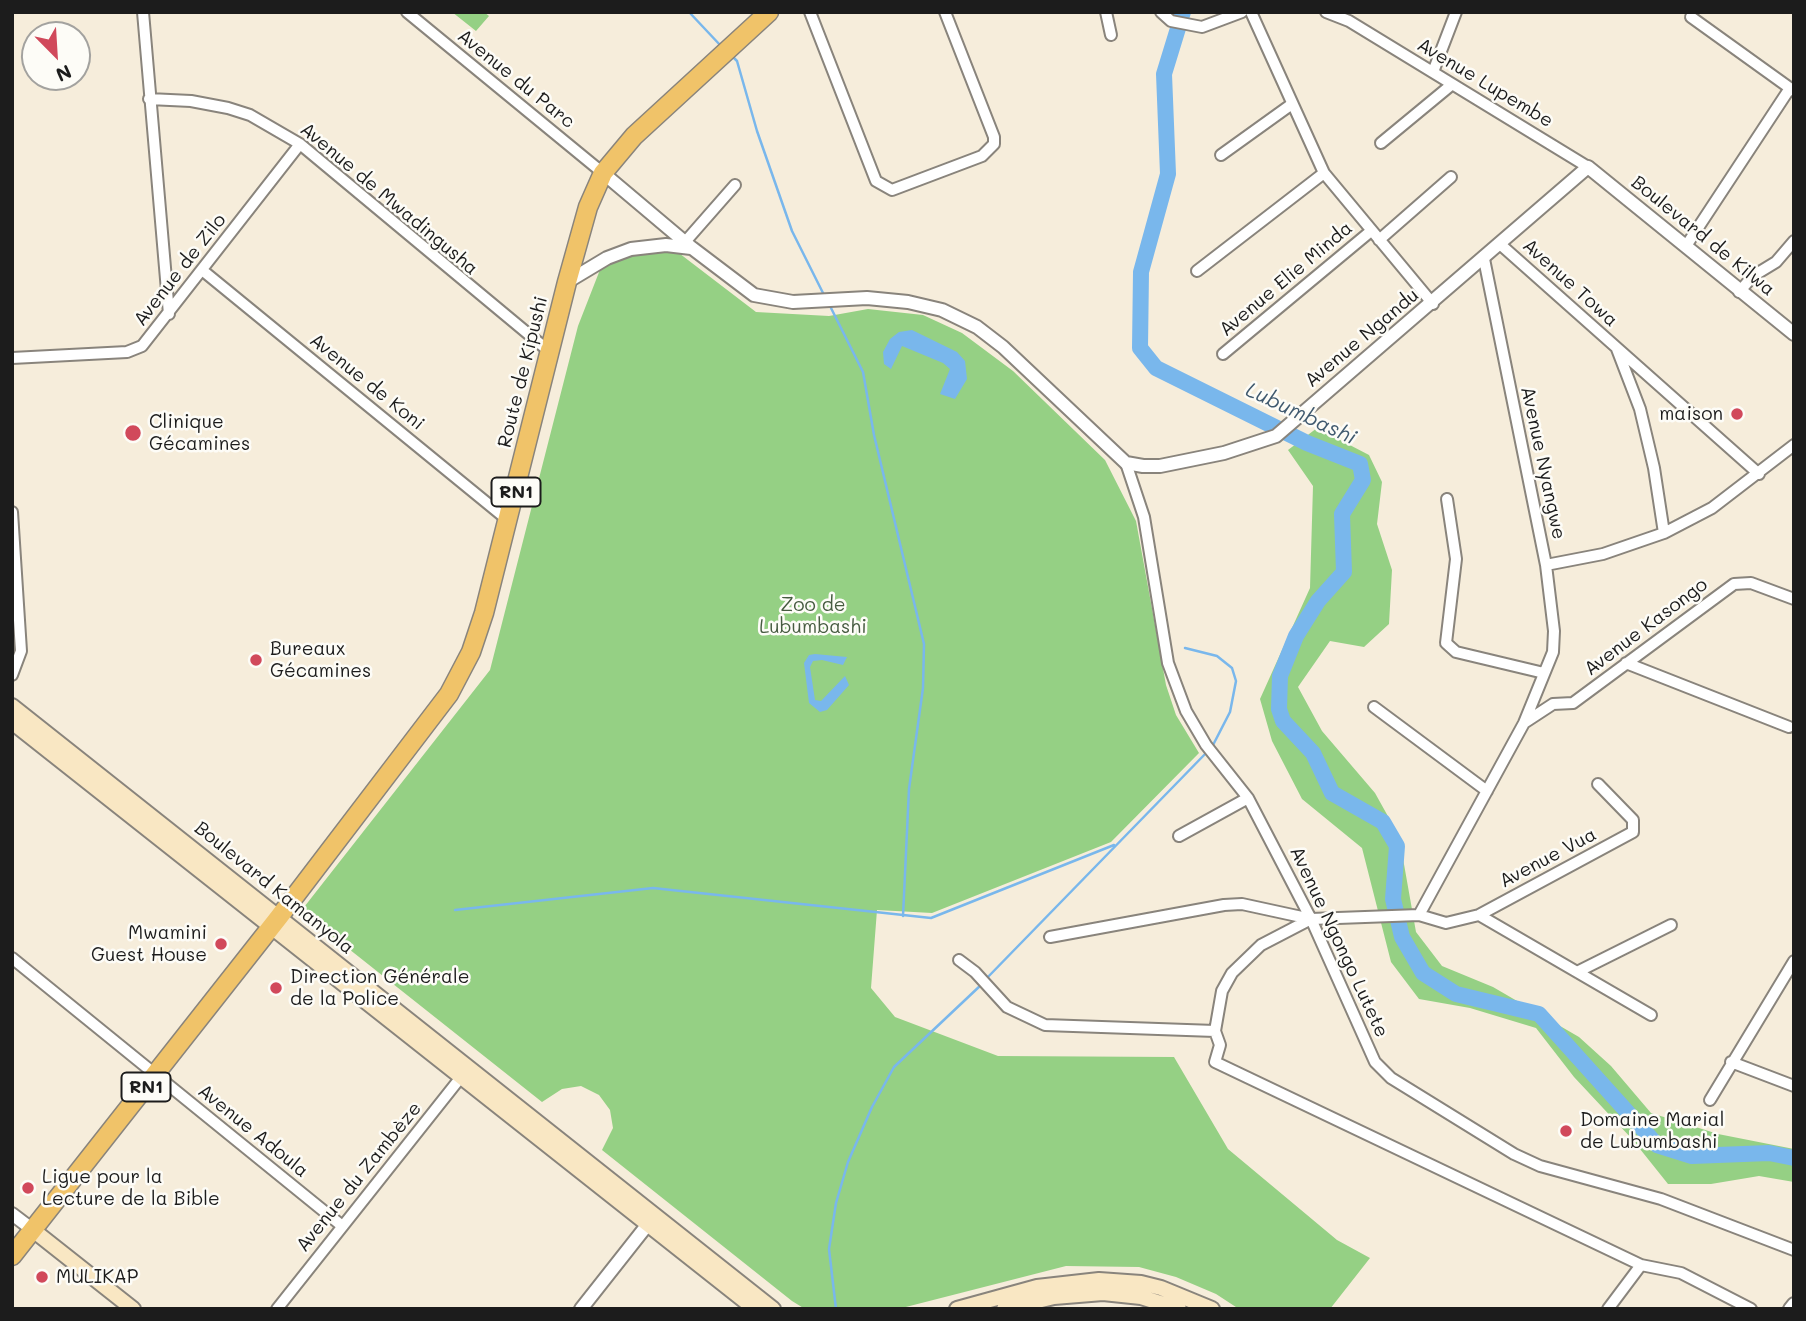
<!DOCTYPE html>
<meta charset="utf-8">
<style>
body{margin:0}
#map{position:relative;width:1806px;height:1321px;overflow:hidden;background:#f6eddb;font-family:Mali,sans-serif}
canvas{display:block}
.frame{position:absolute;inset:0;border:14px solid #1c1c1c;pointer-events:none}
.north{position:absolute;left:21px;top:21px;width:70px;height:70px;box-sizing:border-box;background:#fdfcf7;border:2px solid #a3a29f;border-radius:50%;rotate:156deg;font-size:19px;font-weight:700;line-height:28px;text-align:center;color:#1c1c1c}
.north::after{content:'';display:block;margin:auto;width:24px;height:32px;background:#d1495b;clip-path:polygon(50% 0,100% 100%,50% 72%,0 100%)}
</style>
<div id="map">
<canvas width="1806" height="1321"></canvas>
<div class="frame"></div>
<div class="north">N</div>
</div>
<script>
const g = document.querySelector('canvas').getContext('2d');
g.lineJoin = 'round';
function fill(path, color) {
  g.fillStyle = color;
  g.fill(path, 'evenodd');
}
function toPath(rows) {
  const path = new Path2D();
  for (const r of rows) {
    path.moveTo(r[0], r[1]);
    for (let i = 2; i < r.length; i += 2) path.lineTo(r[i], r[i + 1]);
  }
  return path;
}
function strokePath(path, color, width, dash) {
  g.strokeStyle = color;
  g.lineWidth = width;
  g.lineCap = dash ? 'butt' : 'round';
  g.setLineDash(dash || []);
  g.stroke(path);
}
function drawText(font, color, halo, rows, align = 'center') {
  g.font = font + ' Mali,sans-serif';
  g.lineWidth = 5;
  g.setLineDash([]);
  g.textBaseline = 'middle';
  g.strokeStyle = halo;
  g.fillStyle = color;
  for (const [text, x, y, turn = 0] of rows) {
    g.save();
    g.translate(x, y);
    g.rotate((+turn || 0) * Math.PI / 180);
    g.textAlign = isNaN(turn) ? turn : align;
    if (halo) g.strokeText(text, 0, 0);
    g.fillText(text, 0, 0);
    g.restore();
  }
}
fill(toPath([
 [452,12,484,12,489,16,476,31],
 [671,247,756,312,829,316,868,309,923,315,962,333,1013,371,1105,460,1136,521,1166,685,1176,715,1199,753,1111,842,932,913,877,910,871,988,895,1017,998,1056,1174,1057,1228,1149,1337,1240,1370,1258,1330,1309,1239,1309,1216,1294,1176,1277,1139,1267,1066,1266,898,1309,805,1309,792,1301,602,1150,613,1128,610,1110,599,1095,581,1086,562,1089,542,1102,301,911,490,670,578,326,603,262],
 [1317,428,1369,455,1382,482,1377,524,1392,570,1389,624,1364,647,1330,641,1298,687,1322,731,1375,793,1399,836,1416,932,1442,966,1493,987,1579,1037,1611,1066,1651,1113,1718,1134,1794,1149,1794,1182,1759,1176,1711,1184,1668,1184,1632,1139,1574,1077,1536,1028,1470,1008,1419,999,1391,962,1362,848,1302,799,1272,741,1260,699,1310,588,1313,486,1288,450]
]), '#95d084');
fill(toPath([
 [912,330,957,352,965,361,967,379,955,399,940,394,950,369,943,363,902,346,891,369,884,364,883,352,890,339,899,332],
 [815,654,847,657,843,665,822,660,813,661,810,667,815,700,821,701,845,676,849,685,827,710,820,712,809,703,804,663,809,655]
]), '#79b7ec');
strokePath(toPath([
 [689,12,721,46],
 [731,55,737,61,757,131,792,231,824,295],
 [829,304,863,372,874,435,924,644,923,688,909,789,903,916],
 [1185,648,1217,656,1232,668,1236,681,1230,712,1212,747],
 [455,910,653,888,931,918,1114,845],
 [985,980,1208,751],
 [836,1309,829,1249,836,1203,848,1162,872,1107,894,1067,981,985]
]), '#79b7ec', 2.5);
strokePath(toPath([
 [1183,12,1164,74,1168,174,1141,272,1140,348,1156,368,1307,443,1360,464,1363,480,1342,514,1344,572,1318,601,1296,636,1280,676,1279,709,1283,721,1313,753,1332,793,1383,822,1397,846,1393,899,1402,937,1423,973,1456,994,1539,1014,1657,1145,1692,1156,1769,1153,1794,1158]
]), '#79b7ec', 16);
const minor = toPath([
 [143,12,169,314],
 [407,12,603,173],
 [810,12,876,181,892,190,982,156,994,144,994,137,945,12],
 [1106,12,1111,35],
 [1161,12,1171,21,1202,27,1242,12],
 [1251,12,1324,173,1433,304],
 [1326,12,1349,21,1588,167],
 [1691,17,1794,91],
 [1433,72,1456,12],
 [149,99,191,101,228,108,250,115,300,144,550,352],
 [1381,143,1450,86],
 [1221,155,1292,104],
 [1379,240,1451,177],
 [685,242,735,185],
 [1501,245,1759,474],
 [1686,246,1790,88],
 [202,270,509,521],
 [1197,271,1324,173],
 [1739,292,1753,276,1776,262,1794,241],
 [1617,349,1640,409,1654,468,1664,533],
 [1223,354,1371,231],
 [12,358,127,352,142,346,300,144],
 [1126,463,1144,517,1168,663,1186,711,1206,745,1248,798,1311,919,1375,1062,1391,1078,1514,1154,1540,1166,1661,1199,1794,1250],
 [1447,499,1456,559,1446,643,1456,652,1544,673],
 [12,512,21,651,12,675],
 [1546,565,1603,554,1664,533,1712,508,1794,445],
 [1626,663,1789,727],
 [1374,707,1487,791],
 [1524,723,1553,704,1573,703,1734,584,1751,583,1794,599],
 [1598,784,1633,820,1633,832,1479,915,1446,923,1419,915,1311,919,1261,945,1232,973,1222,991,1215,1031,1220,1045,1215,1062,1641,1265,1681,1273,1751,1309],
 [1179,836,1248,798],
 [1419,915,1524,723,1553,652,1554,631,1546,565,1484,259],
 [1479,915,1651,1015],
 [1050,937,1224,905,1242,904,1311,919],
 [12,958,341,1225],
 [959,960,975,972,1007,1007,1045,1025,1215,1031],
 [1577,972,1671,925],
 [1731,1062,1794,1086],
 [1710,1100,1794,961],
 [277,1309,465,1072],
 [1608,1309,1641,1265]
]);
const tertiary = toPath([
 [603,173,692,248,754,295,793,302,867,298,908,302,942,310,977,327,1003,347,1126,463,1143,466,1160,466,1224,453,1276,436,1588,167,1794,334],
 [567,282,607,258,631,249,666,245,691,248],
 [12,1214,33,1230],
 [581,1309,652,1219],
 [1790,1309,1794,1304]
]);
const secondary = toPath([
 [12,706,773,1309],
 [12,722,755,1309],
 [33,1230,133,1309],
 [957,1309,1037,1287,1099,1280,1141,1283,1161,1288,1212,1309],
 [1004,1309,1054,1297,1103,1293,1141,1297,1179,1309]
]);
const trunk = toPath([
 [12,1256,279,917,449,694,471,652,484,613,567,282,588,207,603,173,634,136,769,12]
]);
strokePath(minor, '#89847c', 14);
strokePath(tertiary, '#89847c', 16);
strokePath(secondary, '#89847c', 18);
strokePath(trunk, '#89847c', 21);
strokePath(minor, '#fff', 10);
strokePath(tertiary, '#fff', 12);
strokePath(secondary, '#f9e7c3', 14);
strokePath(trunk, '#f0c369', 18);
for (const [x, y, r, color] of [
 [1737,414,7,"#d1495b"],
 [133,433,9,"#d1495b"],
 [256,660,7,"#d1495b"],
 [221,944,7,"#d1495b"],
 [276,988,7,"#d1495b"],
 [1566,1131,7,"#d1495b"],
 [28,1188,7,"#d1495b"],
 [42,1277,7,"#d1495b"]
]) {
  const dot = new Path2D();
  dot.arc(x, y, r, 0, 2 * Math.PI);
  g.fillStyle = color;
  g.fill(dot);
  strokePath(dot, '#fdfcf7', 2.5);
}
for (const [x, y, w] of [
 [516,492,49],
 [146,1087,49]
]) {
  const box = new Path2D();
  box.roundRect(x - w / 2, y - 14.5, w, 29, 5);
  g.fillStyle = '#fdfcf7';
  g.fill(box);
  strokePath(box, '#1c1c1c', 2);
}
drawText('bold 18px', '#1c1c1c', null, [
 ["RN1",516,492],
 ["RN1",146,1087]
]);
drawText('19px', '#1c1c1c', '#fdfcf7', [
 ["Avenue du Parc",516,79,39],
 ["Avenue Lupembe",1485,83,31],
 ["Avenue de Mwadingusha",389,199,40],
 ["Boulevard de Kilwa",1703,236,39],
 ["Avenue de Zilo",180,270,-52],
 ["Avenue Elie Minda",1286,279,-40],
 ["Avenue Towa",1570,283,42],
 ["Avenue Ngandu",1362,338,-40],
 ["Route de Kipushi",523,372,-76],
 ["Avenue de Koni",367,382,39],
 ["Avenue Nyangwe",1543,463,78],
 ["Avenue Kasongo",1646,627,-37],
 ["Avenue Vua",1548,858,-28],
 ["Boulevard Kamanyola",274,888,39],
 ["Avenue Ngongo Lutete",1339,942,65],
 ["Avenue Adoula",253,1131,39],
 ["Avenue du Zambèze",359,1177,-51]
]);
drawText('19px', '#1c1c1c', '#fdfcf7', [
 ["maison",1723,414,"right"],
 ["Clinique",149,422],
 ["Gécamines",149,444],
 ["Bureaux",270,649],
 ["Gécamines",270,671],
 ["Mwamini",207,933,"right"],
 ["Guest House",207,955,"right"],
 ["Direction Générale",290,977],
 ["de la Police",290,999],
 ["Domaine Marial",1580,1120],
 ["de Lubumbashi",1580,1142],
 ["Ligue pour la",42,1177],
 ["Lecture de la Bible",42,1199],
 ["MULIKAP",56,1277]
], 'left');
drawText('19px', '#465b40', '#fdfcf7', [
 ["Zoo de",813,605],
 ["Lubumbashi",813,627]
]);
drawText('italic 21px', '#415a6f', '#fdfcf7', [
 ["Lubumbashi",1301,414,25]
]);
</script>
